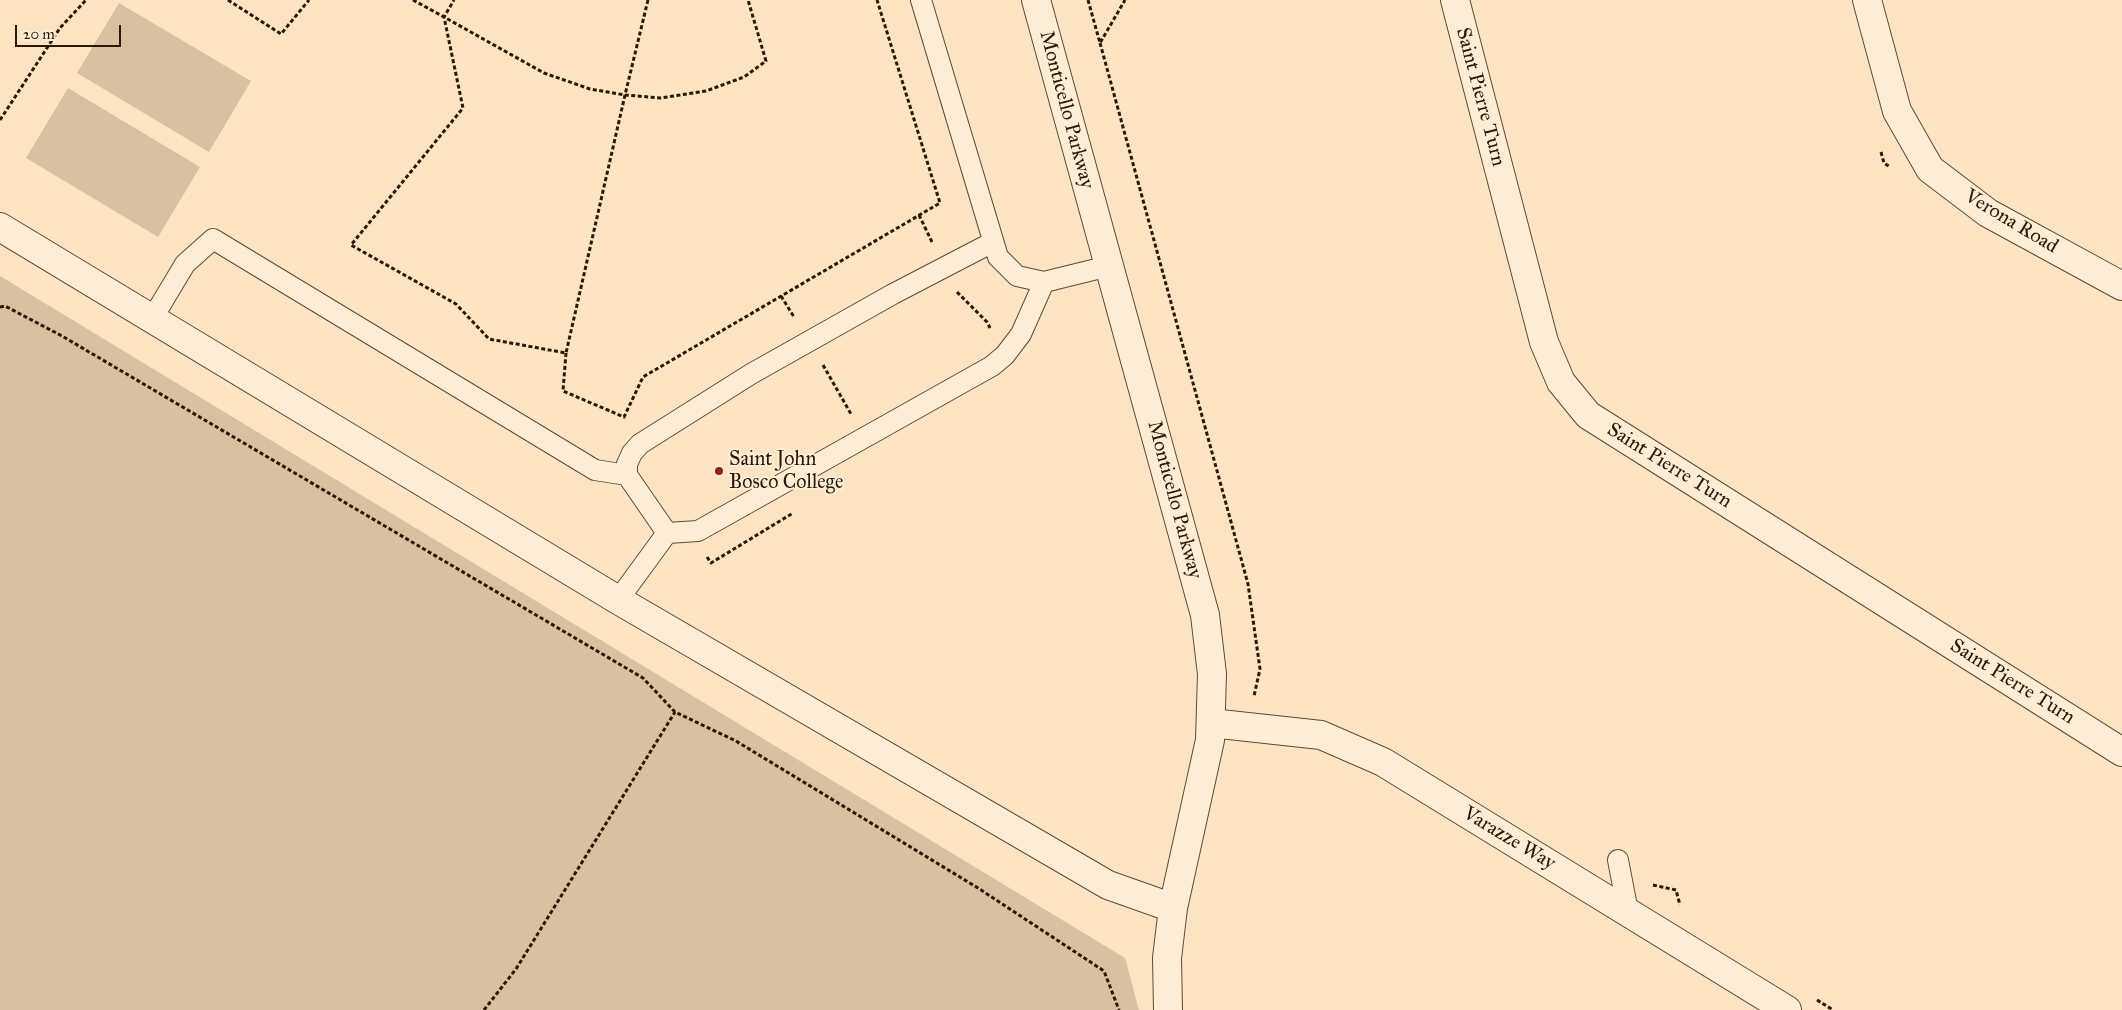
<!DOCTYPE html>
<style>
body{margin:0}
#map{position:relative;width:2122px;height:1010px;overflow:hidden;background:#fce4c2;font-family:"IM FELL Great Primer",serif}
canvas{display:block}
.scale{position:absolute;left:15px;top:25px;width:106px;height:22px;box-sizing:border-box;border:2px solid #2b1801;border-top:0;padding-left:6px;font-size:15px;line-height:18px;white-space:nowrap;color:#2b1801;-webkit-text-stroke:4px #fdedd7;paint-order:stroke}
</style>
<div id="map">
<canvas width="2122" height="1010"></canvas>
<div class="scale">20 m</div>
</div>
<script>
const g = document.querySelector('canvas').getContext('2d');
g.lineJoin = 'round';
function fill(path, color) {
  g.fillStyle = color;
  g.fill(path, 'evenodd');
}
function toPath(rows) {
  const path = new Path2D();
  for (const r of rows) {
    path.moveTo(r[0], r[1]);
    for (let i = 2; i < r.length; i += 2) path.lineTo(r[i], r[i + 1]);
  }
  return path;
}
function strokePath(path, color, width, dash) {
  g.strokeStyle = color;
  g.lineWidth = width;
  g.lineCap = dash ? 'butt' : 'round';
  g.setLineDash(dash || []);
  g.stroke(path);
}
function drawText(font, color, halo, rows, align = 'center') {
  g.font = font + ' "IM FELL Great Primer",serif';
  g.lineWidth = 4;
  g.setLineDash([]);
  g.textBaseline = 'middle';
  g.strokeStyle = halo;
  g.fillStyle = color;
  for (const [text, x, y, turn = 0] of rows) {
    g.save();
    g.translate(x, y);
    g.rotate((+turn || 0) * Math.PI / 180);
    g.textAlign = isNaN(turn) ? turn : align;
    if (halo) g.strokeText(text, 0, 0);
    g.fillText(text, 0, 0);
    g.restore();
  }
}
fill(toPath([
 [119,3,251,81,209,152,77,73],
 [68,88,200,167,158,237,26,158],
 [0,276,1125,958,1139,1010,0,1010]
]), '#d8c1a1');
const service = toPath([
 [921,0,998,257,1017,276,1044,282,1109,266],
 [993,242,893,294,751,374,640,444,632,453,627,464,627,475,667,533,698,531,992,366,1005,355,1021,334,1044,282],
 [152,319,185,264,213,239,595,470,627,475],
 [618,600,667,533],
 [1618,860,1628,912]
]);
const minor = toPath([
 [1036,0,1205,615,1212,674,1210,740,1173,908,1167,958,1168,1010],
 [1455,0,1544,342,1561,382,1588,415,2122,752],
 [1867,0,1897,111,1930,169,1988,213,2122,286],
 [0,227,618,600,1108,885,1173,908],
 [1211,723,1321,735,1383,762,1787,1010]
]);
strokePath(service, '#5f4b31', 22);
strokePath(minor, '#5f4b31', 30);
strokePath(toPath([
 [228,0,281,34,309,0],
 [413,0,444,17,544,73,590,89,625,95,566,353,489,339,456,304,351,245,463,108,444,17,454,0],
 [648,0,625,95,661,98,706,91,744,77,766,61,748,0],
 [1088,0,1100,43,1125,0],
 [1100,43,1248,584,1260,669,1254,696],
 [0,120,60,28,86,0],
 [1881,152,1884,163,1890,167],
 [919,215,932,242],
 [957,292,987,322,990,328],
 [781,296,794,317],
 [0,307,5,306,62,336,643,678,675,712,736,741,978,888,1104,971,1119,1010],
 [566,353,563,391,624,417,643,377,940,203,877,0],
 [823,365,851,414],
 [707,557,711,563,793,513],
 [1653,885,1676,890,1680,905],
 [1817,1000,1833,1010],
 [484,1010,516,969,675,712]
]), '#2b1801', 3, [4, 2.5]);
strokePath(service, '#fdedd7', 20);
strokePath(minor, '#fdedd7', 28);
for (const [x, y, r, color] of [
 [719,471,5,"#8f2418"]
]) {
  const dot = new Path2D();
  dot.arc(x, y, r, 0, 2 * Math.PI);
  g.fillStyle = color;
  g.fill(dot);
  strokePath(dot, '#fdedd7', 2);
}
drawText('20px', '#2b1801', '#fdedd7', [
 ["Saint Pierre Turn",1480,97,75],
 ["Monticello Parkway",1066,110,75],
 ["Verona Road",2011,222,31],
 ["Saint Pierre Turn",1669,466,32],
 ["Monticello Parkway",1174,500,75],
 ["Saint Pierre Turn",2012,682,32],
 ["Varazze Way",1509,839,31]
]);
drawText('20px', '#2b1801', '#fdedd7', [
 ["Saint John",729,460],
 ["Bosco College",729,483]
], 'left');
</script>
